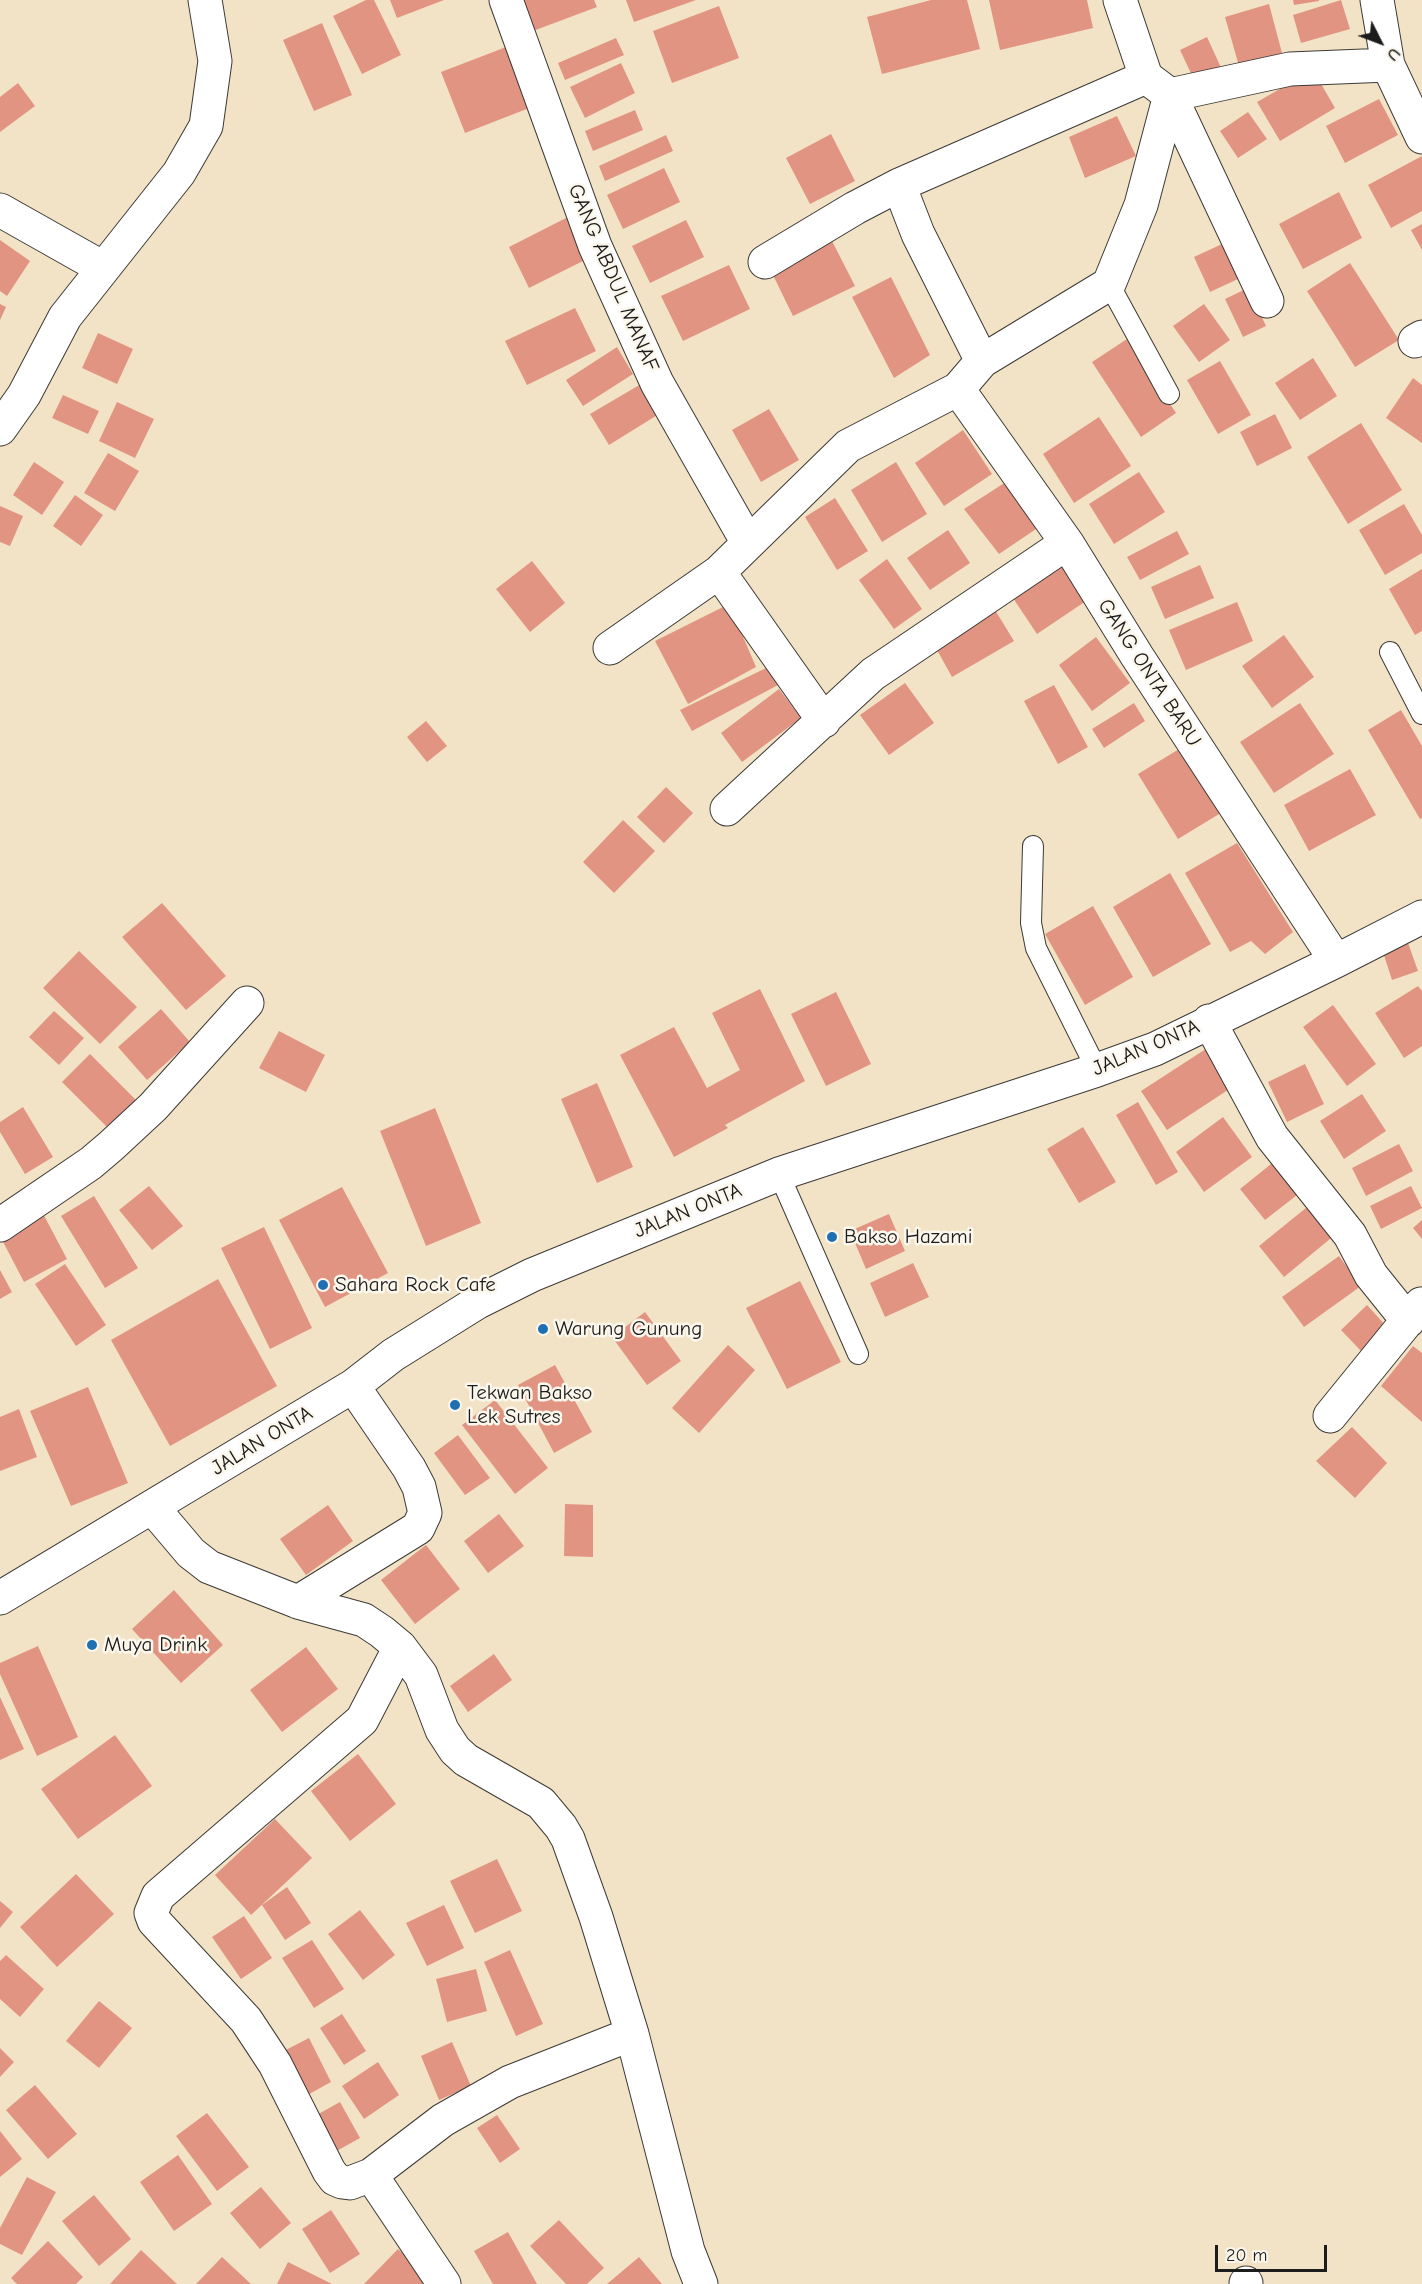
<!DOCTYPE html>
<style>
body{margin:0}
#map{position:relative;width:1422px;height:2284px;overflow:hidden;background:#f2e3c6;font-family:"Comic Neue",sans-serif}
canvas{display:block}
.north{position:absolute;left:1350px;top:12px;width:60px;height:60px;-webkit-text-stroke:4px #fbf7ec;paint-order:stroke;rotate:132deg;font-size:16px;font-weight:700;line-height:24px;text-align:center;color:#1c1c1c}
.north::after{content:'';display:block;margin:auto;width:21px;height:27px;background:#1c1c1c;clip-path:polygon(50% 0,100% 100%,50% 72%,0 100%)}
.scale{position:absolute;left:1215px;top:2245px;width:112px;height:27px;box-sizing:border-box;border:3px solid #1c1c1c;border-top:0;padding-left:8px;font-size:18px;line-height:21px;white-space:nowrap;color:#1c1c1c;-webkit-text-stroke:4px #fbf7ec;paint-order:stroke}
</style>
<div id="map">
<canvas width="1422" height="2284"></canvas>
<div class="north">U</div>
<div class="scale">20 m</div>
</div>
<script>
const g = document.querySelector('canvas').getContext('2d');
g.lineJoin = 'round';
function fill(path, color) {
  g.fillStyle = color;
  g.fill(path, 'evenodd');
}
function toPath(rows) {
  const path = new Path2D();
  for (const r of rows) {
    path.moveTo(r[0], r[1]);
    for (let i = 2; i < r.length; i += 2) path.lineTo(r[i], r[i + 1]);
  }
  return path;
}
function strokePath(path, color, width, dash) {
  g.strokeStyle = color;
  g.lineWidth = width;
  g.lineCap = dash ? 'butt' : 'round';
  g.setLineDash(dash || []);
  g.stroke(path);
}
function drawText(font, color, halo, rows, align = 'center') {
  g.font = font + ' "Comic Neue",sans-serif';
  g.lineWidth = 5;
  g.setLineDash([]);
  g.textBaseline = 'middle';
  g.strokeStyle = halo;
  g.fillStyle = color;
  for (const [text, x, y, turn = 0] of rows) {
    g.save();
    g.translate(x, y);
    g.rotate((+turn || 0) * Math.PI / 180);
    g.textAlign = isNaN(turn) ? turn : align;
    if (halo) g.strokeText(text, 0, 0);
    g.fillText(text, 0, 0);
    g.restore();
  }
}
fill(toPath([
 [366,0,374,0,401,55,362,74,333,16],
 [390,0,444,0,397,18],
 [522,0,594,0,597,7,533,31],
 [626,0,696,0,634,22],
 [931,0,967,0,980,49,882,74,867,17],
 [989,0,1087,0,1093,28,1000,50],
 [1293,0,1319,0,1319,1,1294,5],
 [1341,0,1350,29,1301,43,1293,15],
 [1269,4,1282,53,1239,66,1225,17],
 [719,6,739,58,672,83,653,31],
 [322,23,352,95,314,111,283,40],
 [1207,37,1223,72,1196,84,1180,50],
 [616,38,624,55,565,80,558,63],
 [514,44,537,105,465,133,441,72],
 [621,63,635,93,585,118,570,87],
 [1313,70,1335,108,1280,141,1257,102],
 [18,83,35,106,0,132,0,97],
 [1379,99,1398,135,1345,163,1326,126],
 [635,110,643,130,593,151,585,131],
 [1248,112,1267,139,1238,158,1220,131],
 [1117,116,1136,156,1085,178,1069,137],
 [831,134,855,181,810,204,786,158],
 [666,135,673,151,605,181,599,166],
 [1422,156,1422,211,1391,228,1368,185],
 [664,168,680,202,623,229,607,195],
 [1339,192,1362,238,1303,269,1279,224],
 [568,217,589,258,529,288,509,247],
 [686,220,704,257,650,283,632,246],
 [1422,224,1422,250,1411,230],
 [831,239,855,286,793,316,770,269],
 [0,240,30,261,7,296,0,291],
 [1222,244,1238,279,1210,292,1194,257],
 [1350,263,1399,340,1355,367,1307,291],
 [729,265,750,309,683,341,661,296],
 [891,277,930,355,894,378,852,297],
 [1248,288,1266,326,1243,337,1225,299],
 [0,304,6,307,0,320],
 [1204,304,1230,340,1199,362,1173,326],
 [575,308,596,351,527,385,505,341],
 [98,333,133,349,117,384,82,368],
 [1127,339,1176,413,1141,437,1092,362],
 [617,347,633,374,583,406,566,380],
 [1313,358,1337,396,1300,420,1275,383],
 [1220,361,1251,415,1218,434,1187,380],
 [1413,378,1422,385,1422,443,1386,418],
 [641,384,659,414,609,445,590,414],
 [63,395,99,411,88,434,52,418],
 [117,402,154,419,135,458,99,441],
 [769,409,799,460,761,482,732,430],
 [1275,414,1292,448,1257,466,1240,432],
 [1099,417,1131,466,1074,503,1043,454],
 [1361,423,1402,490,1348,524,1307,457],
 [963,430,992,474,944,506,915,463],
 [108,453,139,471,115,511,84,493],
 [34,462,64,482,42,515,13,495],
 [896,462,927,514,882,542,851,490],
 [1139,472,1165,512,1114,544,1089,504],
 [1009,480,1039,527,999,554,964,509],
 [75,495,103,515,81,546,53,526],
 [835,498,868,551,837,570,805,517],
 [1404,504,1422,535,1422,553,1385,575,1359,530],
 [0,506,23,516,10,546,0,542],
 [948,530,970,563,930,590,907,558],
 [1177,531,1189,554,1140,580,1127,557],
 [887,559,922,609,894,629,859,580],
 [1063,559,1089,599,1037,634,1011,595],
 [532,561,565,603,530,632,496,589],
 [1200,565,1214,598,1165,619,1151,587],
 [1422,569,1422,631,1415,635,1389,589],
 [1237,602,1253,641,1186,670,1169,630],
 [729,604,756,667,688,704,655,641],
 [992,605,1014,641,952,677,932,641],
 [1284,635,1314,677,1272,708,1242,666],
 [1096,637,1130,683,1092,711,1059,665],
 [766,668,778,685,692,731,680,710],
 [905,683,934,723,889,755,860,715],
 [1054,685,1088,747,1058,764,1024,701],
 [779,689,801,718,742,762,721,733],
 [1134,703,1145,721,1104,748,1092,729],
 [1300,703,1334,754,1274,793,1240,742],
 [1401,710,1422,746,1422,818,1420,819,1368,730],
 [426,721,447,746,427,762,407,737],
 [1189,743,1229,808,1178,839,1138,774],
 [1350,769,1376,815,1309,851,1284,805],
 [666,787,693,813,664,843,637,817],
 [623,820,655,851,614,893,583,862],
 [1237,843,1293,932,1265,954,1251,941,1230,952,1185,873],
 [1170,873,1211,944,1153,977,1113,907],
 [162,903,226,976,186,1010,122,937],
 [1093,906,1133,977,1085,1005,1045,934],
 [1407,940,1418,971,1392,980,1382,949],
 [79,951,137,1007,100,1044,43,988],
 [1418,986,1422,991,1422,1046,1404,1058,1375,1013],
 [760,989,805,1081,725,1125,728,1128,674,1157,620,1055,674,1027,707,1088,740,1070,712,1013],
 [836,992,871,1064,826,1086,791,1014],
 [1333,1005,1376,1064,1347,1086,1303,1027],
 [161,1009,190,1042,147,1080,118,1047],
 [54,1011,84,1038,59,1065,29,1037],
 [279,1031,325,1055,306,1092,259,1068],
 [1215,1043,1240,1082,1167,1130,1141,1091],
 [90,1054,136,1100,108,1128,62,1082],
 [1305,1064,1324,1104,1287,1122,1268,1082],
 [597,1083,633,1167,597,1183,561,1099],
 [1362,1094,1386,1131,1344,1159,1320,1121],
 [1138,1102,1178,1172,1156,1185,1116,1115],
 [23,1107,53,1157,25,1174,0,1132,0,1122],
 [435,1108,481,1223,426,1246,380,1131],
 [1223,1117,1252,1157,1204,1192,1176,1152],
 [1083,1127,1116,1182,1079,1203,1047,1149],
 [1399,1144,1413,1171,1366,1196,1352,1168],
 [1281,1156,1306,1188,1265,1220,1240,1189],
 [149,1186,183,1226,152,1250,119,1210],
 [1411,1186,1422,1208,1381,1229,1370,1206],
 [342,1187,388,1273,325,1307,279,1220],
 [94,1196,138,1268,105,1288,61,1216],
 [1317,1199,1342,1229,1284,1277,1259,1246],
 [39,1206,67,1259,24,1282,0,1236],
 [889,1214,905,1251,866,1269,850,1231],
 [1422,1220,1422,1239,1413,1228],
 [264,1227,312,1328,270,1349,221,1248],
 [1339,1256,1361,1286,1304,1327,1282,1297],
 [913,1263,929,1297,885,1317,870,1283],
 [65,1264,106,1325,76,1346,35,1284],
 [0,1270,12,1292,0,1299],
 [218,1279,277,1386,170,1446,111,1340],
 [800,1281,841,1362,787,1389,746,1308],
 [1367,1305,1386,1326,1361,1351,1341,1330],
 [645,1312,681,1361,647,1385,612,1337],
 [728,1345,755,1370,699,1433,672,1408],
 [1413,1346,1422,1353,1422,1422,1381,1386],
 [555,1365,592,1432,554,1453,518,1385],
 [88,1387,128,1483,71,1506,30,1411],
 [495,1400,548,1468,515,1494,462,1425],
 [19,1409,37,1457,0,1471,0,1417],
 [1352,1427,1387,1463,1355,1498,1316,1461],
 [458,1435,490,1478,465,1495,434,1453],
 [565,1504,593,1505,593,1557,564,1556],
 [328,1505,353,1541,306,1575,280,1539],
 [499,1514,524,1546,488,1573,464,1541],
 [426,1545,460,1589,415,1624,381,1580],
 [174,1590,223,1645,181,1683,132,1629],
 [38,1646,78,1737,37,1756,0,1674,0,1663],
 [306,1647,338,1689,282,1732,250,1690],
 [494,1654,512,1680,468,1712,450,1686],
 [0,1697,24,1749,0,1760],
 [115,1735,152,1786,78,1839,41,1789],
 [358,1754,396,1804,350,1841,311,1791],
 [275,1819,312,1858,251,1915,215,1875],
 [497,1859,522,1911,475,1933,450,1881],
 [76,1874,114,1914,57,1967,20,1927],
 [287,1887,311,1923,285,1940,262,1905],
 [0,1901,13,1912,0,1928],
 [444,1905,464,1948,427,1966,406,1923],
 [360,1910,395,1955,363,1980,328,1934],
 [244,1916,272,1958,241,1979,212,1937],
 [312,1940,344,1989,314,2008,282,1958],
 [510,1950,543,2024,516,2036,484,1962],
 [6,1955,44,1989,20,2017,0,1999,0,1961],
 [476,1969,487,2011,447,2022,436,1979],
 [99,2001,132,2028,99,2068,66,2041],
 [342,2014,366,2051,344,2065,320,2028],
 [309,2038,331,2082,302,2098,278,2054],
 [452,2042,471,2086,439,2100,421,2056],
 [0,2048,14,2062,0,2077],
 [378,2062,399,2095,364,2119,342,2086],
 [35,2085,77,2134,48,2159,6,2110],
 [340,2102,360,2138,333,2153,313,2117],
 [207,2113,249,2167,217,2191,176,2136],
 [497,2115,520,2149,500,2163,477,2128],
 [0,2131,22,2159,0,2177],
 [178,2155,212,2204,174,2231,140,2182],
 [27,2177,56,2192,22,2255,0,2244,0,2228],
 [261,2187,291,2223,260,2249,230,2213],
 [94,2195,131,2239,99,2266,62,2221],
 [331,2210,360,2254,330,2273,302,2229],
 [559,2220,604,2268,587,2284,566,2284,530,2246],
 [508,2232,537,2284,493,2284,474,2251],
 [48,2241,83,2277,76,2284,17,2284,11,2278],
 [398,2249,435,2284,364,2284],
 [141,2250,177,2284,110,2284],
 [222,2257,251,2284,196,2284],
 [639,2257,662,2284,607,2284],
 [288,2262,332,2284,277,2284]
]), '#e29482');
const service = toPath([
 [1109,284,1169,394],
 [1390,652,1422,714],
 [1033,846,1031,923,1036,948,1097,1070],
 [779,1174,858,1354]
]);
const minor = toPath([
 [506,0,595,246,657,383,748,543],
 [1120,0,1146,77,1170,95,1267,301],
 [1377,0,1388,65,1422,137],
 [899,185,1146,77],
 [0,210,103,268],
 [765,262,855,208,899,185,918,234,982,361],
 [1415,341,1422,337],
 [958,389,1067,543,1137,656,1336,961],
 [0,429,24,395,65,317,179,173,206,126,215,61,205,0],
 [719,572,824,721],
 [610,648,719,572,848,446,958,389,982,361,1109,284,1141,205,1170,95,1290,69,1388,65],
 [727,809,873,674,1067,543],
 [1209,1021,1272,1137,1350,1235,1371,1275,1408,1321],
 [0,1225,91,1163,111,1146,153,1107,247,1003],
 [1330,1416,1421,1304],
 [152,1507,191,1553,209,1567,298,1602,364,1620,382,1632,400,1647,421,1675,442,1730,455,1750,466,1760,541,1803,561,1827,568,1839,596,1917,632,2034,688,2251,701,2284],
 [0,1598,353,1386,393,1355,478,1302,532,1275,779,1174,1097,1070,1155,1049,1336,961,1422,917],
 [298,1602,418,1528,425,1513,419,1487,409,1468,353,1386],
 [400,1647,362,1720,158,1896,151,1913,154,1921,246,2020,275,2064,329,2171,335,2179,342,2182,350,2183,371,2175,443,2120,510,2082,632,2034],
 [371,2175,444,2284],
 [1246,2284,1246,2283]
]);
strokePath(service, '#3c3a36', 22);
strokePath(minor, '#3c3a36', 35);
strokePath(service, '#fff', 20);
strokePath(minor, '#fff', 33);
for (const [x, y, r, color] of [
 [832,1237,6,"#1f6fb2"],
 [323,1285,6,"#1f6fb2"],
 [543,1329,6,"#1f6fb2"],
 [455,1405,6,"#1f6fb2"],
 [92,1645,6,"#1f6fb2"]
]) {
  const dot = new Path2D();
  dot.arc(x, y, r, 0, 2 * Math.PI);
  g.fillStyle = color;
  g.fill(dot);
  strokePath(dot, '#fbf7ec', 2);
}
drawText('21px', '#1c1c1c', '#fbf7ec', [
 ["GANG ABDUL MANAF",613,278,67],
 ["GANG ONTA BARU",1149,673,57],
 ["JALAN ONTA",1146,1048,-23],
 ["JALAN ONTA",688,1211,-22],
 ["JALAN ONTA",262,1441,-31]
]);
drawText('21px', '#1c1c1c', '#fbf7ec', [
 ["Bakso Hazami",844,1237],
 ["Sahara Rock Cafe",335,1285],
 ["Warung Gunung",555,1329],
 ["Tekwan Bakso",467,1393],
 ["Lek Sutres",467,1417],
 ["Muya Drink",104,1645]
], 'left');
</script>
